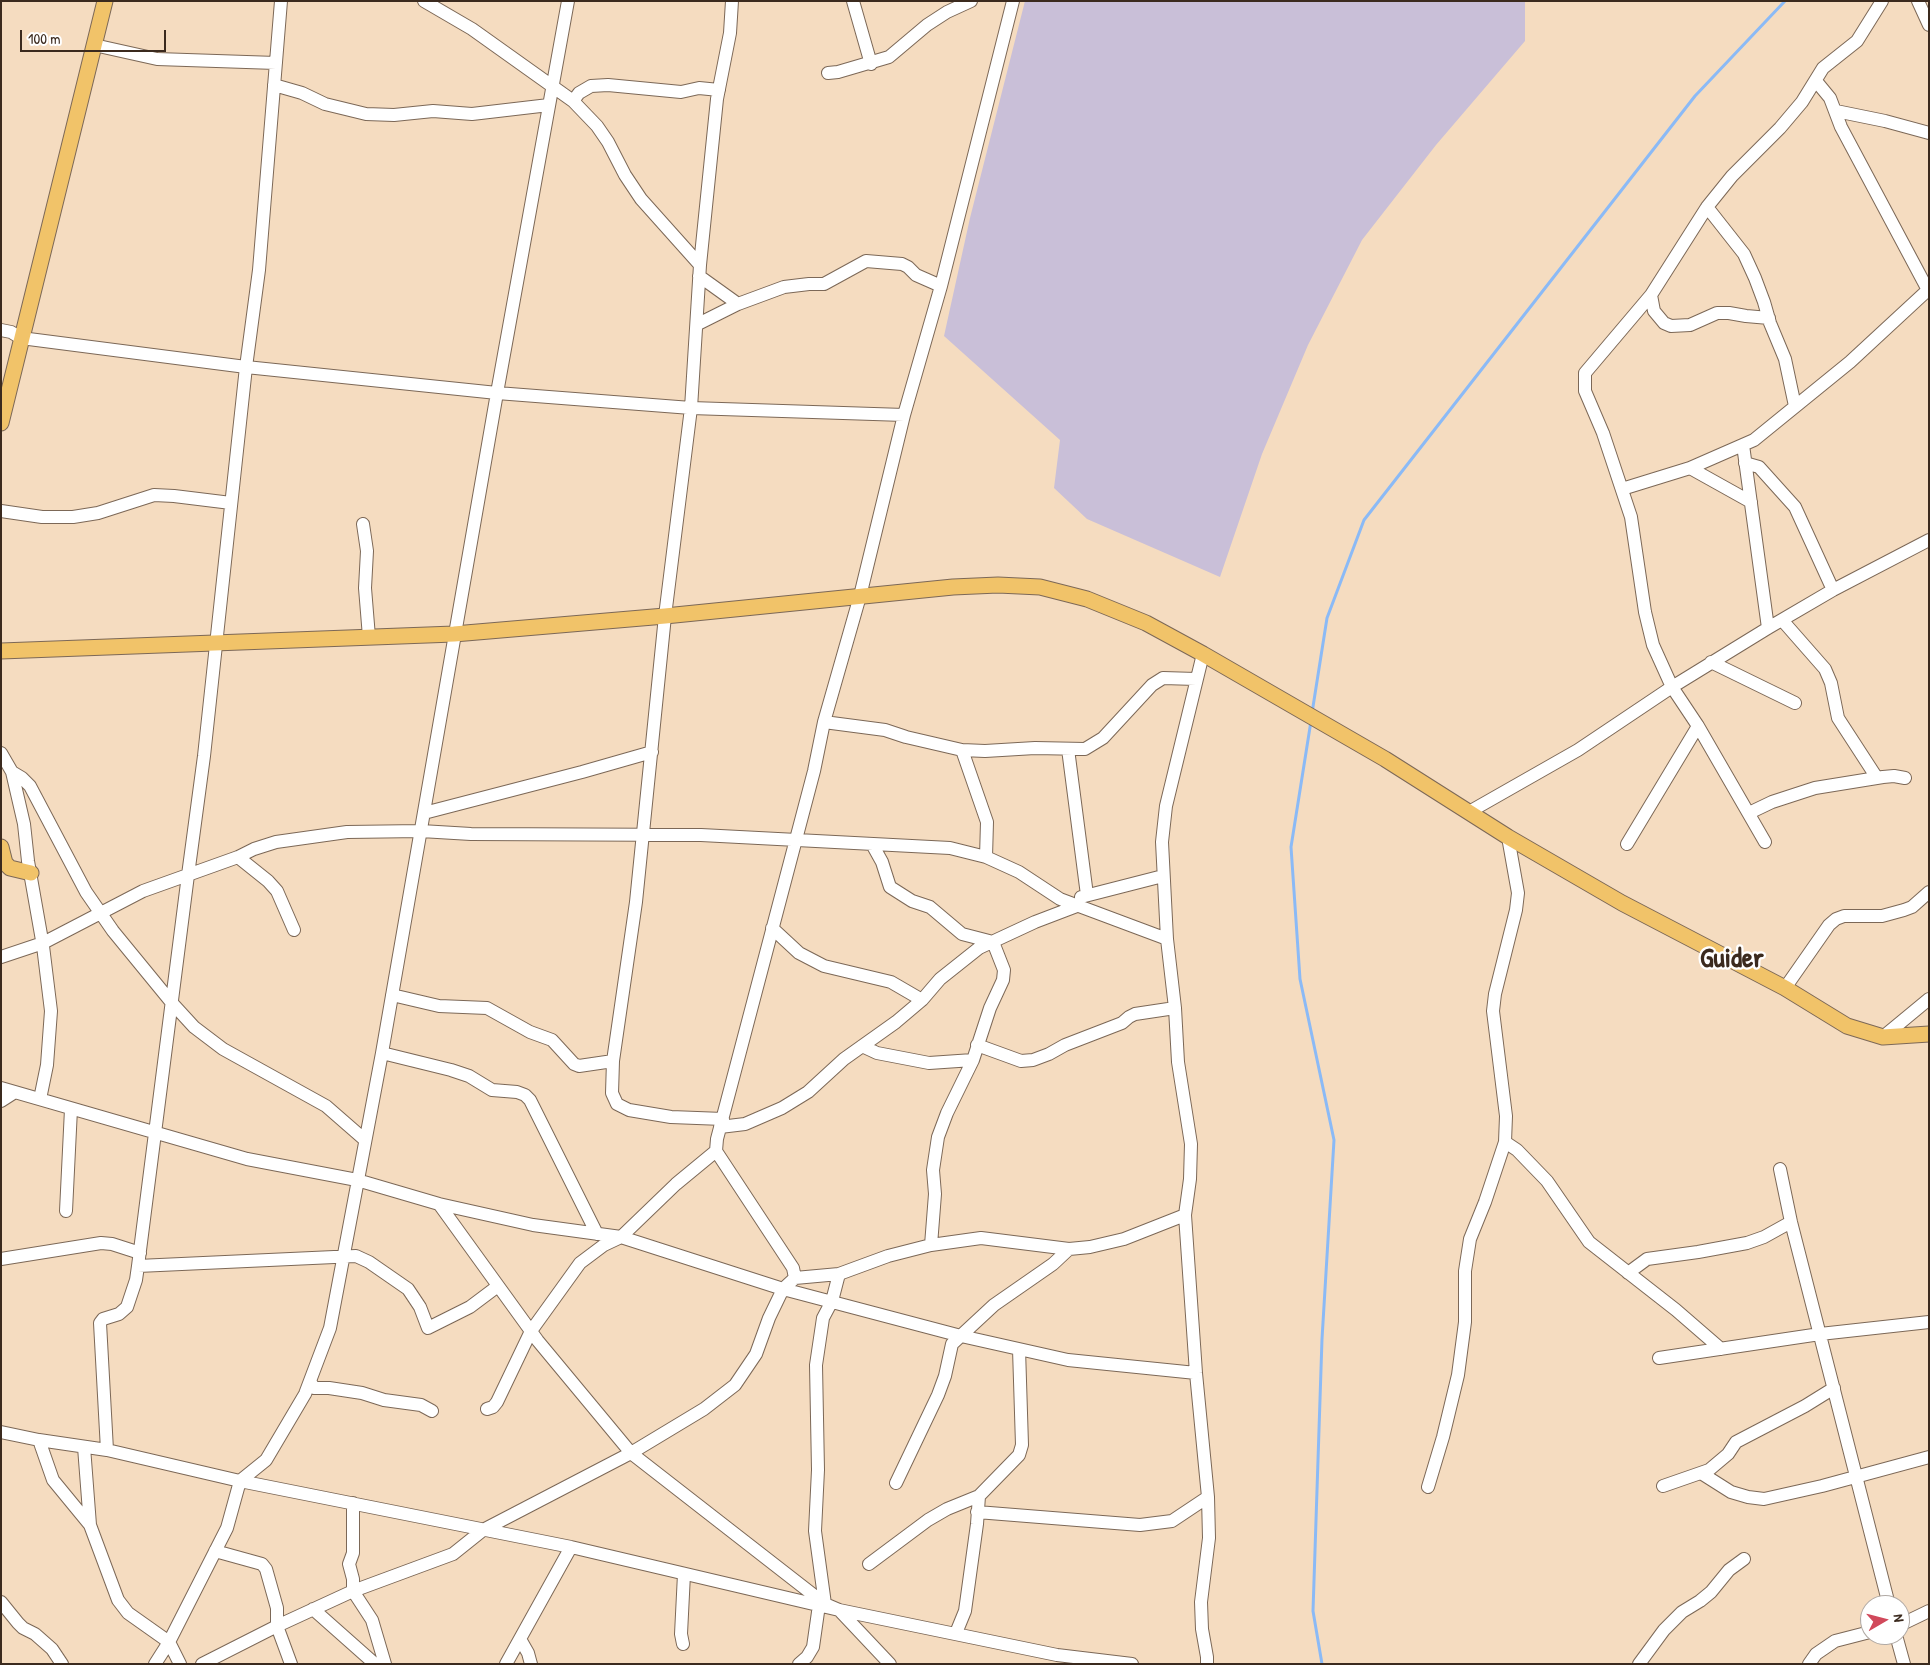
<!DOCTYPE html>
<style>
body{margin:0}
#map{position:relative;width:1930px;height:1665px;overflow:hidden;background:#f5dcc0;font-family:"Patrick Hand",sans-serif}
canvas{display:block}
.frame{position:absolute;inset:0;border:2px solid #3b2a1e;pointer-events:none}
.north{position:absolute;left:1860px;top:1595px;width:50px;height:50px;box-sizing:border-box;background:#fff;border:1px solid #b1aaa5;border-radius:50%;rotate:82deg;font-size:14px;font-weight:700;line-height:20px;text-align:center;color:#3b2a1e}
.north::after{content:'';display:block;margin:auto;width:18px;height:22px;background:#d1495b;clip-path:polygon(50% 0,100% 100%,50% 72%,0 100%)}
.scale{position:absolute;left:20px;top:30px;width:146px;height:22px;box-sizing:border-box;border:2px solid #3b2a1e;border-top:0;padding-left:6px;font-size:15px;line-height:18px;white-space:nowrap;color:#3b2a1e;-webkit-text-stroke:4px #fff;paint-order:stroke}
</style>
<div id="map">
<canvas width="1930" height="1665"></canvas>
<div class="frame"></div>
<div class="north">N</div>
<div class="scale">100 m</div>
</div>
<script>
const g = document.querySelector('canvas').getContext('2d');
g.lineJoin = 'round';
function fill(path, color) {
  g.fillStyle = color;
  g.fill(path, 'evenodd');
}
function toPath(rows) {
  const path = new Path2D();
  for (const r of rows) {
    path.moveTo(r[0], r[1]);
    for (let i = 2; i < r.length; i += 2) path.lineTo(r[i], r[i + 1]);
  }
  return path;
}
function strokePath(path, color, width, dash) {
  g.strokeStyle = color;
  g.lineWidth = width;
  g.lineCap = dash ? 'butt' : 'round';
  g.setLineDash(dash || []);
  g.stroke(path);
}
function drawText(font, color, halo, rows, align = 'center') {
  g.font = font + ' "Patrick Hand",sans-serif';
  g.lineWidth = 4.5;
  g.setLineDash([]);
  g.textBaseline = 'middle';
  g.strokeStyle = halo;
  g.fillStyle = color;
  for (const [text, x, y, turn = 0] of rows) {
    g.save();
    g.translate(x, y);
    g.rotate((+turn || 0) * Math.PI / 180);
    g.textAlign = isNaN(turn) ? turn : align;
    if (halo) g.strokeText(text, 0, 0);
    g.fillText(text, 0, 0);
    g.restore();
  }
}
fill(toPath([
 [1025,1,1525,1,1525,41,1436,145,1362,240,1308,345,1262,454,1220,577,1087,519,1054,488,1060,440,944,336,970,218]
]), '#c9bfd8');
strokePath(toPath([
 [1312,713,1327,618,1364,520,1695,96,1785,1],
 [1311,721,1291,847,1300,979,1334,1140,1322,1339,1313,1611,1322,1664]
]), '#8bbaf6', 3);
const minor = toPath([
 [424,1,472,29,573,101,597,126,608,142,625,175,641,199,700,265],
 [853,1,871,64],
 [1918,1,1929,25],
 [94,45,157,59,276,63],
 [828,73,838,72,889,57,927,25,947,12,971,1],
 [1816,81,1830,98,1841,127,1929,292],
 [274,85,302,93,325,104,366,114,394,115,433,111,472,114,549,105],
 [573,101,579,93,591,86,608,85,681,92,699,88,719,90],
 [1836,111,1885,121,1929,133],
 [1707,207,1744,254,1755,278,1764,302,1770,323,1785,359,1795,406],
 [699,276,738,304],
 [1651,295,1585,373,1585,391,1603,433,1631,517,1645,612,1653,645,1672,687,1698,726,1765,842],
 [1769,318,1746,316,1729,313,1717,313,1690,325,1671,326,1664,323,1654,311,1651,295,1707,207,1732,176,1780,128,1802,102,1823,68,1857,41,1882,1],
 [698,324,738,304,784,287,809,284,824,284,866,261,902,264,908,267,916,275,941,286],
 [1,330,11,332,21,338,246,367,497,393,691,408,904,415],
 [1743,445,1768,628],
 [1745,463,1759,467,1795,507,1833,590],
 [1690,468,1751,502],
 [1622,489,1690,468,1754,440,1850,362,1929,289],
 [1,511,42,517,73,517,98,513,154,495,174,496,231,503],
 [363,524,367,551,365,588,369,637],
 [1782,620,1825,669,1831,683,1838,718,1877,778],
 [1203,654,1166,806,1162,842,1167,939,1175,1008,1178,1062,1191,1144,1190,1179,1185,1215,1196,1373,1208,1497,1209,1538,1201,1602,1202,1629,1207,1657,1207,1664],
 [1711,662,1795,703],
 [824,722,885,730,906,737,962,750,985,751,1035,748,1085,749,1103,738,1152,685,1163,678,1196,679],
 [1068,749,1087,895],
 [962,750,987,822,986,857],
 [1,753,12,772,24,824,28,861,43,946,51,1011,47,1065,40,1099],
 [12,772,22,778,30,786,86,892,113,931,172,1003,194,1027,223,1049,326,1106,365,1140],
 [1469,812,1578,750,1672,687,1768,628,1833,590,1929,540],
 [424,813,582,772,652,752],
 [1749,813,1772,802,1815,788,1883,777,1894,776,1905,778],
 [872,844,882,862,890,887,912,901,930,907,962,934,993,942,1004,970,1003,980,990,1008,973,1060,947,1113,938,1137,933,1170,935,1194,931,1245],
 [1627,844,1698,726],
 [238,857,268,881,277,891,294,930],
 [1081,897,1163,876],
 [772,928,799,953,824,966,891,982,922,1000],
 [1,957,43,943,143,891,238,857,254,849,276,842,347,832,421,831,471,834,701,835,950,848,986,857,1019,872,1060,899,1167,939],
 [1785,988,1829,925,1836,919,1844,916,1882,916,1904,910,1912,907,1929,892],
 [392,995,439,1006,487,1008,530,1032,552,1040,574,1064,579,1066,613,1061],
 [1883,1037,1929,999],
 [977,1045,1021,1061,1033,1060,1049,1054,1065,1045,1122,1023,1129,1017,1135,1014,1175,1008],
 [862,1046,877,1053,929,1063,973,1060],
 [382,1053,451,1070,469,1076,492,1090,517,1092,525,1095,530,1100,597,1234],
 [1,1088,247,1159,357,1180,439,1204,533,1225,621,1237,783,1289,961,1336,1068,1360,1196,1373],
 [1,1101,15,1092],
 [723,1119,671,1117,629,1110,617,1104,612,1093,613,1061,636,902,665,616,691,408,700,265,717,99,730,33,732,1],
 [720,1127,745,1124,782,1108,808,1092,844,1059,896,1022,922,1000,940,979,979,948,1035,922,1077,906],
 [1505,1142,1517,1150,1547,1181,1589,1242,1676,1310,1721,1349],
 [1780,1169,1791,1222,1889,1605],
 [439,1204,538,1341,631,1453,825,1604,839,1610,890,1664],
 [66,1211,71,1109],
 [1,1259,101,1243,112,1244,140,1253],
 [138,1266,356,1256,369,1262,408,1289,420,1307,428,1328,470,1307,498,1286],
 [1628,1273,1647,1259,1698,1252,1747,1243,1764,1237,1791,1222],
 [795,1278,839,1274,888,1256,931,1245,981,1238,1069,1249,1090,1247,1124,1239,1185,1215],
 [1659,1358,1820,1334,1929,1322],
 [310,1381,314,1388,329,1388,362,1393,384,1400,421,1405,432,1411],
 [487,1409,493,1407,497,1402,531,1331,580,1263,604,1245,621,1237,676,1184,716,1151],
 [1,1432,39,1440,107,1450,240,1481,571,1547,839,1610,1057,1655,1132,1664],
 [39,1440,53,1480,90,1525,118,1600,128,1613,169,1642,180,1664],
 [84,1447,90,1525],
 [107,1450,100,1323,103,1319,119,1314,127,1307,136,1280,138,1266,188,875,204,756,246,367,259,270,281,1],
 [1701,1473,1731,1492,1748,1497,1764,1499,1822,1486,1929,1457],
 [896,1483,938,1395,945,1376,952,1344,994,1305,1053,1264,1069,1249],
 [1663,1486,1709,1470,1728,1454,1736,1442,1805,1406,1834,1388],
 [1428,1487,1443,1437,1458,1375,1465,1322,1465,1271,1470,1239,1485,1202,1505,1142,1506,1116,1493,1011,1495,994,1516,910,1518,893,1508,837],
 [353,1503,353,1553,349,1564,353,1579,353,1591,372,1620,385,1664],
 [977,1512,1140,1525,1172,1521,1208,1497],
 [215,1551,262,1564,266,1569,277,1608,277,1626,291,1664],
 [869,1564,928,1520,947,1509,979,1496],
 [1,1602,18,1623,23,1628,35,1634,52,1649,62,1664],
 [825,1604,815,1531,818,1470,816,1365,823,1318,832,1301,839,1274],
 [313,1609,375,1664],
 [1900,1625,1929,1611],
 [956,1633,965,1611,977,1524,979,1496,1019,1455,1022,1445,1019,1349],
 [1896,1635,1904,1664],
 [520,1639,528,1653,531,1664],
 [683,1644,681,1634,684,1574],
 [155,1664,169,1642,227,1528,240,1481,266,1460,305,1394,330,1328,382,1053,497,393,568,1],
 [202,1664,277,1626,353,1591,453,1554,483,1530,631,1453,704,1409,735,1385,756,1354,769,1318,783,1289,795,1278,793,1268,716,1151,717,1139,814,771,824,722,860,596,904,415,941,286,1013,1],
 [506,1664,571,1547],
 [799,1664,807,1657,813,1647,819,1605],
 [1639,1664,1664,1630,1682,1612,1700,1601,1711,1592,1729,1570,1744,1559],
 [1809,1664,1816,1654,1835,1641,1870,1632]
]);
const major = toPath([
 [1,423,105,1],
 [1,651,454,634,665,616,953,587,998,585,1040,587,1087,599,1146,623,1203,654,1385,759,1508,837,1622,903,1785,988,1847,1026,1883,1037,1929,1034],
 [1,847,5,863,10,868,31,873]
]);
strokePath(minor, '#7c6857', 14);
strokePath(major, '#7c6857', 17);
strokePath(minor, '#fff', 12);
strokePath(major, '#f1c369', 15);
drawText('bold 28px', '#3b2a1e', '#fff', [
 ["Guider",1732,960]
]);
</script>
